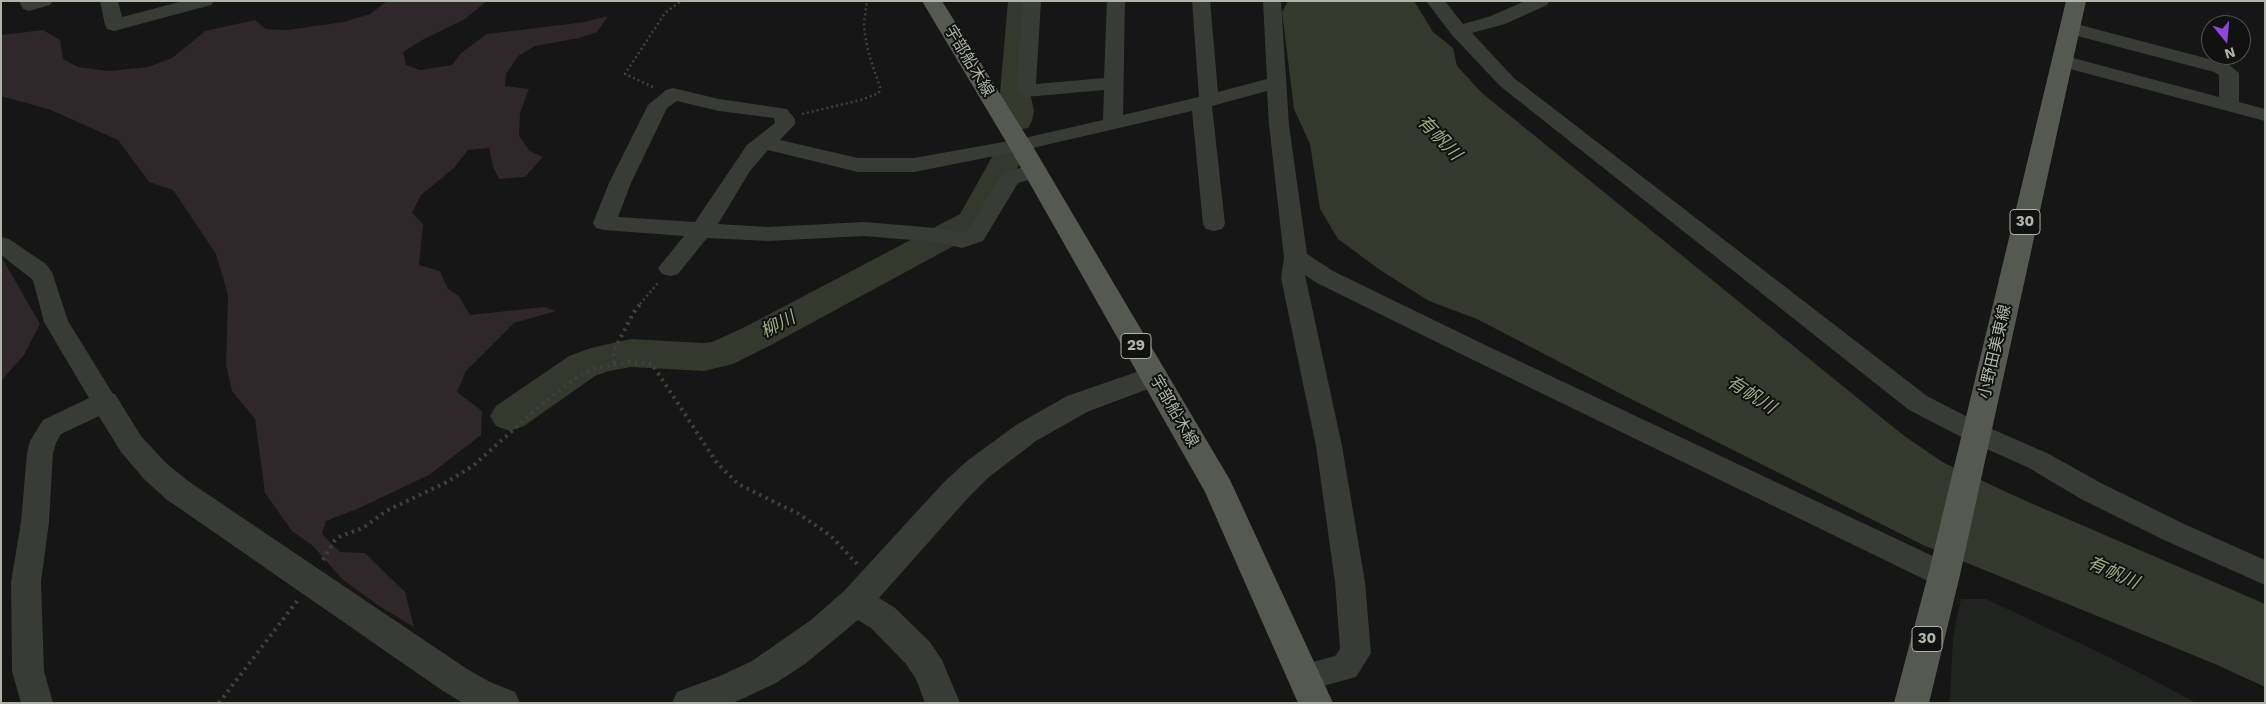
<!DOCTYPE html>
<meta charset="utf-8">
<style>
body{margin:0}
#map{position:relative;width:2266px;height:704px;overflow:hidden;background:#151615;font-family:"Work Sans",sans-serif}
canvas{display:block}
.frame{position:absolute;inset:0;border:2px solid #aeb5a8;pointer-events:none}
.north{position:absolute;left:2201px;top:15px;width:50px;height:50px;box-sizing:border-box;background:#101110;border:1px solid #4f534d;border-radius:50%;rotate:163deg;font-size:14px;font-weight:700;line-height:20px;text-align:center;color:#aeb5a8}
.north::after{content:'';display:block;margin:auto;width:18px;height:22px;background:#8c48db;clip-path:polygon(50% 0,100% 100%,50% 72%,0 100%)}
</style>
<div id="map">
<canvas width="2266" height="704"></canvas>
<div class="frame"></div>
<div class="north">N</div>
</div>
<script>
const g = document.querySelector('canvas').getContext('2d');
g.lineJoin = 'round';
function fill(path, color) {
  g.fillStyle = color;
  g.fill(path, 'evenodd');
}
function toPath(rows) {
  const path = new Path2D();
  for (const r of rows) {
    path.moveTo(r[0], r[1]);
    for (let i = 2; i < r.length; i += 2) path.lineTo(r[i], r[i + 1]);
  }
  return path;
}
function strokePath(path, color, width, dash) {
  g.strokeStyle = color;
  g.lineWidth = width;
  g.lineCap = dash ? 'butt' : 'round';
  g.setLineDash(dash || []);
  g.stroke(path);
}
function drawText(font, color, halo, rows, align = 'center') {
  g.font = font + ' "Work Sans","Noto Sans JP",sans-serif';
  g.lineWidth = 4;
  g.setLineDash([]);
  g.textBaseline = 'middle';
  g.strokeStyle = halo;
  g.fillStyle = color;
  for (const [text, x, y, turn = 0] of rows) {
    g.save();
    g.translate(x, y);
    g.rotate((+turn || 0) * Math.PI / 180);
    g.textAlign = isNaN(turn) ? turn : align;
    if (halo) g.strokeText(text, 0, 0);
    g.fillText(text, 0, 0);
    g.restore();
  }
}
fill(toPath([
 [1961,599,1986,599,2109,657,2197,703,1948,703,1950,696,1953,637]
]), '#212321');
fill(toPath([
 [387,1,487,1,465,19,424,39,403,52,406,65,420,70,452,65,461,53,487,34,585,22,608,16,597,32,579,38,535,46,518,56,506,74,505,86,529,89,520,113,519,136,530,151,543,157,525,177,499,179,493,167,489,148,468,150,454,168,421,195,412,213,423,224,419,265,440,271,448,289,459,296,470,315,544,307,556,311,514,323,466,371,457,392,482,411,481,435,429,475,357,509,326,521,322,534,340,552,365,553,405,592,414,627,379,606,342,579,313,546,292,531,265,493,255,419,232,391,226,365,228,295,216,254,173,190,149,182,118,140,51,110,1,96,1,35,43,30,60,40,63,59,78,67,109,71,148,67,172,58,205,31,255,20,266,29,288,30,343,22,370,14],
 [1,256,40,324,24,355,1,381]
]), '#2f2729');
fill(toPath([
 [1288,1,1414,1,1433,32,1453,48,1457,66,1482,93,1903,435,1944,463,2026,501,2265,604,2265,687,2215,664,1923,545,1627,397,1477,319,1429,301,1380,270,1338,239,1320,209,1310,144,1294,109,1282,12]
]), '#35382c');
fill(toPath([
 [1008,1,1036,1,1030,93,1034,111,1032,121,1028,128,1017,130,1006,128,1002,121,1004,111,1000,93,1008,1],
 [1007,147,1018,150,1023,157,985,229,769,346,733,364,704,371,631,367,609,371,595,376,524,426,510,431,496,426,490,416,496,406,569,356,591,348,631,339,704,343,712,342,743,328,960,214,996,150,1007,147]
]), '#35382c');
strokePath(toPath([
 [653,87,625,74,665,13,681,1],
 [802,114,861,100,879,93,880,87,869,55,865,35,864,23,867,1],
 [640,304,658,283]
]), '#3f413c', 2.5, [2, 3]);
strokePath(toPath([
 [614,363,613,352,634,312,641,303],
 [323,560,335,540,341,536,363,528,386,511,447,482,474,465,542,404,577,377,595,368,630,362,652,364,717,463,738,484,799,514,831,536,857,564],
 [219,703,297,601]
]), '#3f413c', 4, [2.5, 4.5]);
fill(toPath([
 [19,1,53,1,50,5,29,11,23,9,19,1],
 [100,1,118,1,122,17,183,1,214,1,211,5,114,31,107,29,105,25,100,1],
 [1023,1,1041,1,1036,84,1104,78,1107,1,1125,1,1123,115,1199,97,1192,1,1210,1,1218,92,1267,79,1263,1,1281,1,1289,125,1307,254,1333,271,1483,344,1954,566,1959,575,1954,584,1944,587,1934,584,1465,356,1317,283,1305,275,1342,446,1365,582,1371,653,1356,677,1305,691,1294,687,1289,677,1294,667,1335,656,1340,649,1335,582,1316,446,1281,278,1284,258,1269,125,1267,91,1212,106,1225,224,1222,229,1214,231,1206,229,1203,224,1192,111,1020,151,914,172,858,172,768,150,750,171,718,224,768,227,864,222,936,228,961,232,967,231,974,220,1002,173,1034,164,1042,166,1045,171,1042,176,1018,183,983,241,962,248,936,242,864,236,768,241,707,238,678,274,670,276,662,274,658,268,684,236,604,230,596,228,593,223,609,183,648,105,666,90,673,88,719,99,787,109,795,119,795,124,780,140,858,158,914,158,1020,139,1103,120,1104,90,1026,97,1019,95,1016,91,1023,1],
 [677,101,719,111,774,118,775,123,747,145,695,222,618,217,631,183,667,108,677,101],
 [1426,1,1445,1,1463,24,1491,16,1525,1,1550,1,1547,5,1505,24,1472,33,1514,78,1927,396,1985,426,2049,454,2101,483,2184,524,2265,560,2265,585,2164,540,2081,499,2029,468,1967,440,1909,410,1500,86,1452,35,1426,1],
 [2069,22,2228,64,2239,73,2239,102,2265,109,2265,121,2055,65,2052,61,2055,57,2062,55,2219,97,2219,75,2214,72,2062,32,2060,28,2062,24,2069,22],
 [1,237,9,239,46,264,52,272,68,321,118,402,114,409,61,434,56,443,53,453,49,522,41,582,44,671,53,703,21,703,12,671,11,582,21,522,27,453,30,441,43,420,89,398,44,322,33,280,1,255,1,237]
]), '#383b36');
fill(toPath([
 [1154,366,1164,369,1168,376,1164,383,1087,412,1036,441,989,477,967,499,879,598,895,608,930,642,942,660,960,703,925,703,916,679,906,664,871,628,858,620,805,664,776,683,742,699,732,703,672,703,677,692,720,676,752,661,811,620,844,591,945,481,967,461,1016,425,1067,396,1154,366],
 [105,391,115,394,141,436,166,463,188,481,467,669,490,682,515,692,520,703,463,703,443,691,166,499,144,479,121,452,95,410,91,402,95,394,105,391]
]), '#383b36');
fill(toPath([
 [922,1,942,1,1032,145,1230,480,1333,703,1298,703,1205,492,1008,145,922,1],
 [2066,1,2086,1,1960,575,1929,703,1894,703,1928,575,2066,1]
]), '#555952');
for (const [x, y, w] of [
 [2025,222,30],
 [1136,346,30],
 [1927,639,30]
]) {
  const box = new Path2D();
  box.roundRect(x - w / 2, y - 12.5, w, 25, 4);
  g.fillStyle = '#101110';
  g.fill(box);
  strokePath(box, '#aeb5a8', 1);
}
drawText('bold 15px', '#aeb5a8', null, [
 ["30",2025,222],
 ["29",1136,346],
 ["30",1927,639]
]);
drawText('16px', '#aeb5a8', '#101110', [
 ["宇部船木線",969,61,59],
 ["小野田美東線",1995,352,-77],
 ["宇部船木線",1174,411,60]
]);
drawText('italic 18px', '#a1ab83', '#101110', [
 ["有帆川",1439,138,46],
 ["柳川",778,325,-28],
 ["有帆川",1751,395,33],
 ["有帆川",2113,573,24]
]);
</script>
